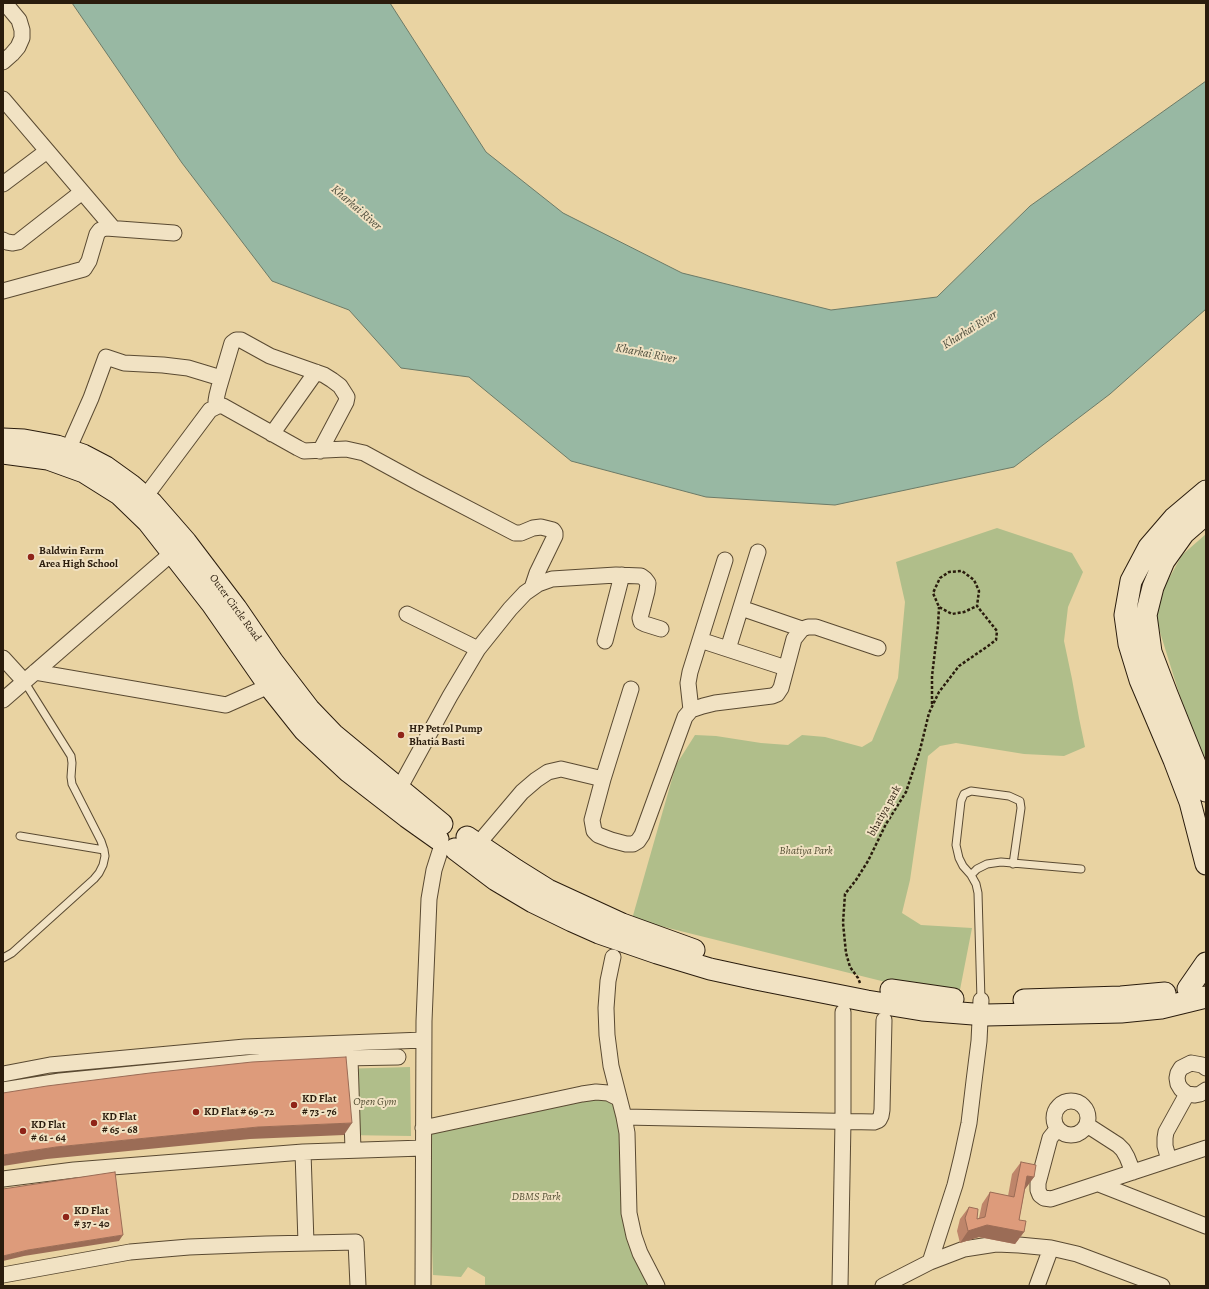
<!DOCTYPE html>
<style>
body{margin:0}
#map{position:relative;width:1209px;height:1289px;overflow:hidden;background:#e9d3a2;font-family:Alegreya,serif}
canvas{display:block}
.frame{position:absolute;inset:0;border:4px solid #2a1c0d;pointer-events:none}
</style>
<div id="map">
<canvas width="1209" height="1289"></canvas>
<div class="frame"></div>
</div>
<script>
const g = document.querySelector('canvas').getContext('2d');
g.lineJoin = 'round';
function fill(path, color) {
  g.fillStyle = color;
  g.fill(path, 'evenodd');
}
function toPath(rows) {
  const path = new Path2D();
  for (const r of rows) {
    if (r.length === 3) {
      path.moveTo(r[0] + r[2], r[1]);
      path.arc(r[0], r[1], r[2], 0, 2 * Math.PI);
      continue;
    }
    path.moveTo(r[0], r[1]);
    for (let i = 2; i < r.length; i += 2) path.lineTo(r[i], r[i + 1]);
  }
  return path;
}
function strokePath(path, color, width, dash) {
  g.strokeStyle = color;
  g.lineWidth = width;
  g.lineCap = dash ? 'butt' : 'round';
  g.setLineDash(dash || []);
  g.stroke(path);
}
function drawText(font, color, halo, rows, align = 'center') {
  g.font = font + ' Alegreya,serif';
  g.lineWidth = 4;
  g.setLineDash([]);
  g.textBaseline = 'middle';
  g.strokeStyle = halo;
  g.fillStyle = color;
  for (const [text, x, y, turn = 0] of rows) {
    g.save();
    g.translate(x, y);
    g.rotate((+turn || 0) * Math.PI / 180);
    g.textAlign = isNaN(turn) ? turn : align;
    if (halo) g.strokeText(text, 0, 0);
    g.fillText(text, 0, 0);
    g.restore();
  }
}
fill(toPath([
 [997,528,1072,553,1083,572,1068,607,1064,641,1072,679,1079,718,1085,747,1064,756,1024,754,956,743,940,746,928,756,910,880,902,913,921,925,972,928,958,1000,632,919,676,765,695,735,716,736,761,743,788,745,802,735,825,737,862,747,872,741,898,678,905,602,896,562],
 [1206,534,1206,770,1178,690,1155,616,1166,584,1182,555],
 [410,1067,411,1136,344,1135,338,1069],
 [602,1093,614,1104,621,1127,627,1234,654,1286,485,1286,485,1277,468,1267,461,1277,433,1275,428,1130]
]), '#b0be8a');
const water = toPath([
 [72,3,390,3,486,152,563,213,682,273,831,310,937,297,1030,206,1206,81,1206,309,1110,394,1014,467,835,505,706,497,571,461,469,377,401,368,349,310,272,281,182,163,72,3]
]);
fill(water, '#98b8a3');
strokePath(water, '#6c7a67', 1);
const service = toPath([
 [20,836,104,850],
 [971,875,977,869,987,864,1001,862,1081,869],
 [3,958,12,953,94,879,99,873,103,865,105,856,104,850,101,841,72,784,71,777,72,763,71,756,24,681],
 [981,1000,978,893,976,884,971,875,963,866,959,858,956,845,961,801,964,794,971,791,1009,796,1020,801,1021,808,1013,864]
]);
const minor = toPath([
 [3,4,9,8,19,20,22,30,22,38,18,47,12,54,3,62],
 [3,99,113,228],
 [3,184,47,151],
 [3,240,7,242,13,243,18,242,82,192],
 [3,291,84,269,89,261,97,234,100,230,106,228,174,233],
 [218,406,216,401,217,395,219,387,232,343,236,340,241,340,270,356,324,375,332,380,340,386,347,397,346,402,320,451],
 [272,434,316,372],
 [68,450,91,398,106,357,124,363,163,365,188,368,221,378],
 [145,497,210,410,218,406,223,406,298,448,304,451,346,449,364,453,419,483,515,533,521,533,533,528,541,527,553,530,555,533,555,536,537,573,532,588],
 [741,608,802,629],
 [407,614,478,649],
 [700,640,786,668],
 [605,641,622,575],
 [728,649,758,552],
 [3,658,24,681],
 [35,672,226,705,269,686],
 [3,700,179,547],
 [691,710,688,683,690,672,725,560],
 [603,779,631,689],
 [399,789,450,696,478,649,510,609,525,593,538,584,552,579,616,575,641,576,645,579,648,583,647,591,640,618,641,622,645,624,661,629],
 [478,844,522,792,536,780,548,772,561,769,603,779,592,820,594,831,598,835,611,840,626,844,633,844,638,841,642,835,685,717,691,710,703,706,715,703,772,696,777,694,781,688,794,639,802,629,808,627,816,627,878,648],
 [613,957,608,981,606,1008,607,1035,611,1066,624,1117,627,1133,629,1213,634,1236,640,1253,657,1286],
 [350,1058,353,1150],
 [1206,1068,1202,1065,1191,1063,1181,1068,1178,1073,1177,1078,1178,1084,1181,1089,1187,1094,1195,1095,1200,1094,1206,1090],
 [3,1074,50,1065,245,1047,423,1040],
 [3,1090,60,1081,286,1059,398,1057],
 [1071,1118,17],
 [624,1117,874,1122,879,1120,881,1116,882,1110,884,1020],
 [1087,1125,1118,1145,1123,1150,1127,1157,1133,1172],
 [423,1128,582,1094,596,1092,608,1093,618,1098],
 [1058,1129,1054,1133,1050,1138,1038,1183,1038,1190,1040,1195,1044,1198,1051,1199,1206,1148],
 [303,1152,306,1243],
 [1169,1160,1165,1146,1165,1138,1166,1132,1187,1094],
 [3,1179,74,1170,303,1152,423,1148],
 [1099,1184,1206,1226],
 [930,1262,955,1185,962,1156,969,1123,974,1081,979,1041,981,1000],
 [3,1275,130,1252,189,1247,266,1244,356,1242,358,1286],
 [423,1286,424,1021,429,899,434,870,442,845],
 [840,1286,843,1121,843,1012],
 [883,1286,930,1262,964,1249,996,1244,1019,1245,1051,1248,1077,1254,1162,1286],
 [1037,1286,1051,1248]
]);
const secondary = toPath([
 [3,439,24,440,57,446,83,455,106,467,131,485,152,503,186,542,236,608,273,662,309,709,333,734,442,824],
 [3,453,48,459,84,472,119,494,148,522,212,604,269,686,304,730,349,772,407,817,438,839],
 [1206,491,1174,518,1149,547,1131,581,1125,615,1129,644,1140,680,1174,760,1190,802,1206,864],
 [1206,514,1184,533,1164,561,1153,587,1146,615,1151,652,1167,694,1206,791],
 [467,837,516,870,548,890,622,924,694,950],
 [455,849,496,880,533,902,572,921,599,933,657,953,710,969,756,979,867,1001,922,1010,986,1015,1121,1012,1161,1008,1206,997],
 [1188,989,1206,963],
 [891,990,953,999],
 [1024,1000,1121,997,1165,993]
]);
strokePath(service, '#5a4a32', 9);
strokePath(minor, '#5a4a32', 17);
strokePath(secondary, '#2a1c0d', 23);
strokePath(toPath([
 [932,704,932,676,938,626,939,607],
 [860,983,858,978,850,967,846,953,843,923,845,894,856,880,868,861,886,824,906,792,920,750,929,713,939,692,959,666,988,646,996,640,997,631,977,606,979,591,974,580,962,571,949,572,940,578,933,593,939,607,952,614,964,612,977,606]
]), '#2a1c0d', 2.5, [3, 2]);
strokePath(service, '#f1e2c3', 7);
strokePath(minor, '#f1e2c3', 15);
strokePath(secondary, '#f1e2c3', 21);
fill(toPath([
 [1021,1162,1034,1177,1025,1189,1019,1220,1024,1232,1015,1244,979,1237,960,1243,957,1231,960,1219,969,1207,977,1219,979,1218,982,1204,990,1192,1008,1196,1012,1174]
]), '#be856a');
fill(toPath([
 [352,1123,344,1135,250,1139,47,1159,3,1166,3,1155,56,1147,258,1127],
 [1027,1176,1034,1177,1025,1189,1019,1188],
 [987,1225,1024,1232,1015,1244,979,1237,960,1243,968,1231],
 [123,1235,119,1241,24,1256,3,1261,3,1256,28,1250]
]), '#9b6c56');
const building = toPath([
 [346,1057,352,1123,258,1127,56,1147,3,1155,3,1093,47,1086,150,1073,252,1062,346,1057],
 [1021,1162,1036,1165,1034,1177,1027,1176,1019,1220,1026,1221,1024,1232,987,1225,968,1231,965,1218,969,1207,978,1209,977,1219,985,1217,990,1192,1014,1197,1021,1162],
 [115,1172,123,1235,28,1250,3,1256,3,1189,115,1172]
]);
fill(building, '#dd9b7b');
strokePath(building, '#9b6c56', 1);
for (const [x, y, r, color] of [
 [31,557,4,"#8f2418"],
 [401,735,4,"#8f2418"],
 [294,1105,4,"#8f2418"],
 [196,1112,4,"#8f2418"],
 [94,1123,4,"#8f2418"],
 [23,1131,4,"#8f2418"],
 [66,1217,4,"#8f2418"]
]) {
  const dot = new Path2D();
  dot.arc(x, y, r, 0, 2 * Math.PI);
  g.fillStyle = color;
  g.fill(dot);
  strokePath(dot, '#f1e2c3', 1.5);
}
drawText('bold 11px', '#2a1c0d', '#f1e2c3', [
 ["Baldwin Farm",39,551],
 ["Area High School",39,564],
 ["HP Petrol Pump",409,729],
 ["Bhatia Basti",409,742],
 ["KD Flat",302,1099],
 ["# 73 - 76",302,1112],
 ["KD Flat # 69 -72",204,1112],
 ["KD Flat",102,1117],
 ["# 65 - 68",102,1130],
 ["KD Flat",31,1125],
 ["# 61 - 64",31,1138],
 ["KD Flat",74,1211],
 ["# 37 - 40",74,1224]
], 'left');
drawText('11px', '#2a1c0d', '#f1e2c3', [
 ["Outer Circle Road",235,608,54],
 ["bhatiya park",885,811,-61]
]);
drawText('italic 11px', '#524d32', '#f1e2c3', [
 ["Bhatiya Park",806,851],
 ["Open Gym",375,1102],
 ["DBMS Park",536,1197]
]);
drawText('italic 12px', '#4b4b3a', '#f1e2c3', [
 ["Kharkai River",356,208,41],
 ["Kharkai River",970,330,-32],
 ["Kharkai River",646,354,11]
]);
</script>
